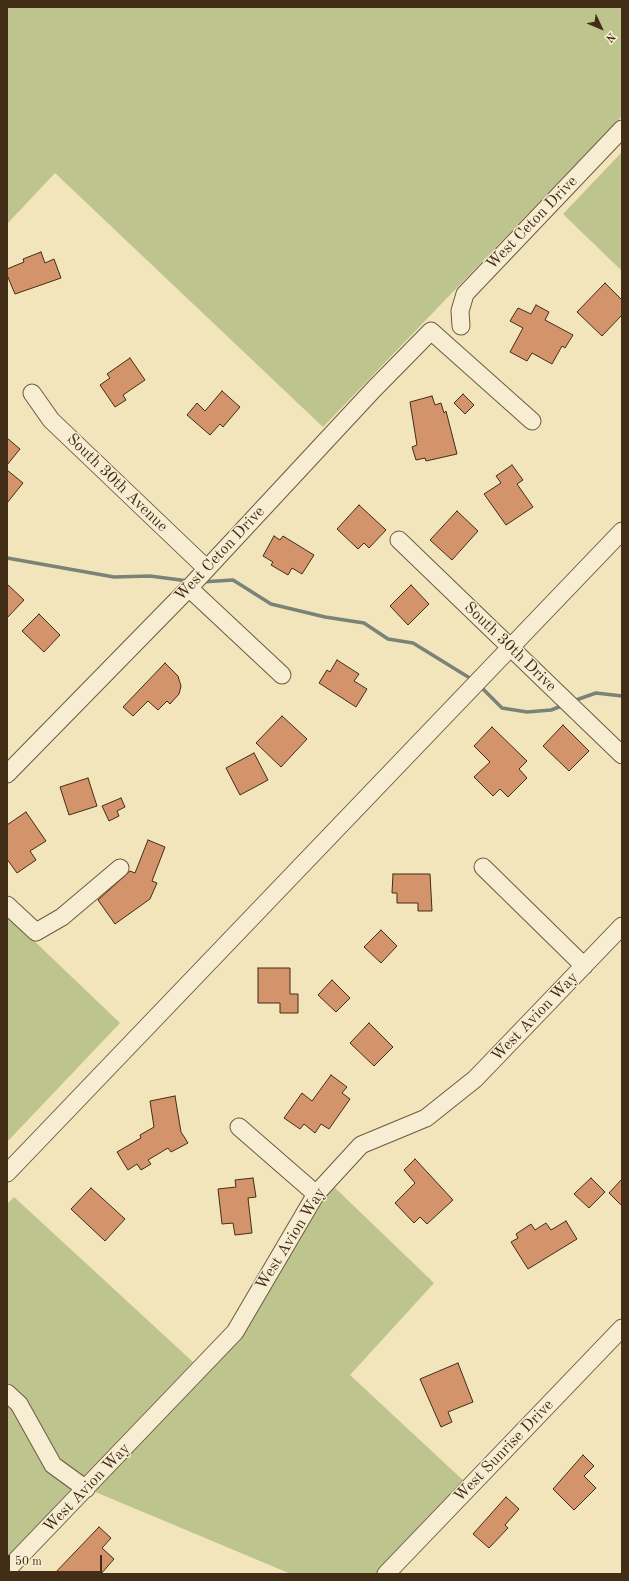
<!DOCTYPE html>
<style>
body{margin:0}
#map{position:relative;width:629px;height:1581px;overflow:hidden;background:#f2e4bb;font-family:"Old Standard TT",serif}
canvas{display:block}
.frame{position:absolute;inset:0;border:8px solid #422d16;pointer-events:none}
.north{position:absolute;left:581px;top:8px;width:40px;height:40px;-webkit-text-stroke:3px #f7edd3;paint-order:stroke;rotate:134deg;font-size:11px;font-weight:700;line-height:16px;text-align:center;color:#422d16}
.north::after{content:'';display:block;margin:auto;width:14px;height:18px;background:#422d16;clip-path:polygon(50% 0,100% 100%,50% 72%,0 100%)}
.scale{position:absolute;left:8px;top:1555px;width:94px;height:18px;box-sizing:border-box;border:2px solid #422d16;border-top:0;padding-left:5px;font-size:12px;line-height:14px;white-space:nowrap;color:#422d16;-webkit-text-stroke:3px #f7edd3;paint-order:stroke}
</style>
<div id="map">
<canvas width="629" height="1581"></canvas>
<div class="frame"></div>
<div class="north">N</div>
<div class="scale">50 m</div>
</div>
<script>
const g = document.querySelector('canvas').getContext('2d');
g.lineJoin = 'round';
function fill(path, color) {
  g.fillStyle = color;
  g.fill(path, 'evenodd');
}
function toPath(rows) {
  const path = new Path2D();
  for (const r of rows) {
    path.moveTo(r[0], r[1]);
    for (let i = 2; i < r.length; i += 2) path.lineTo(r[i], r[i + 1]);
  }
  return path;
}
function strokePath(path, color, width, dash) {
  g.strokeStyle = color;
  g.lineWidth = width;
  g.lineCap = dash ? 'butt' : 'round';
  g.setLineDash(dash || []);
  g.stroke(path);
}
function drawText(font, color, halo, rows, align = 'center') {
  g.font = font + ' "Old Standard TT",serif';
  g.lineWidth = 3;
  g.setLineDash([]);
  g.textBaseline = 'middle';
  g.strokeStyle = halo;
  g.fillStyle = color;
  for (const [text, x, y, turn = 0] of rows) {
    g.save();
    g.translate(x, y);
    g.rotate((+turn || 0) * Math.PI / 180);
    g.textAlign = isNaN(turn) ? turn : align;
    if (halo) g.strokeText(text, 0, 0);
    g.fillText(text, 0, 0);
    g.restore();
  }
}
fill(toPath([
 [7,7,622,7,622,116,323,427,55,173,7,224],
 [622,152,622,271,563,214],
 [7,915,120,1023,7,1142],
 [332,1185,434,1283,350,1375,466,1483,377,1574,291,1574,93,1491,240,1337,319,1203],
 [14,1197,193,1362,7,1557,7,1204]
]), '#bdc48e');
strokePath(toPath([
 [7,558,114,577,150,576,188,581],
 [202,582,233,580,271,604,325,617,364,623,388,639,413,643,473,680],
 [480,686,502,708,527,712,551,710,564,705],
 [573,701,596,693,622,696]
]), '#7a8378', 3.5);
const building = toPath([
 [41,252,45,263,54,259,61,278,15,294,7,275,7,269,24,262,23,259,41,252],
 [605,283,622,300,622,315,602,336,577,312,605,283],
 [536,305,549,312,545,320,573,335,565,348,562,346,552,364,532,353,527,361,510,352,523,328,510,321,518,308,531,314,536,305],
 [130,358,145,380,123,395,126,400,115,407,100,385,110,378,107,374,130,358],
 [222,391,240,407,223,427,220,424,210,435,187,415,197,403,205,411,222,391],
 [463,394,474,405,465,414,454,403,463,394],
 [432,396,435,405,441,403,444,413,446,411,457,454,426,461,425,458,416,460,412,447,417,445,410,402,432,396],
 [7,438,20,449,7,465,7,438],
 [512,465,523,480,517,484,533,507,506,525,484,494,501,483,496,476,512,465],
 [7,470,23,483,7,503,7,470],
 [359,505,386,530,369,548,364,543,358,549,337,529,359,505],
 [457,511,478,531,452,560,430,540,457,511],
 [274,536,280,540,283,536,314,555,302,574,292,568,288,575,271,565,273,562,263,556,274,536],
 [7,584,24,600,7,618,7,584],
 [411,585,429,604,408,625,390,606,411,585],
 [39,614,60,635,44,652,22,631,39,614],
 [337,660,359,674,354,681,367,689,356,707,319,683,327,670,330,672,337,660],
 [165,663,178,676,181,686,179,694,170,704,167,701,158,710,148,701,133,716,123,707,165,663],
 [282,716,307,739,281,767,256,743,282,716],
 [563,725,589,751,569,771,543,746,563,725],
 [492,727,527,761,519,769,527,778,508,797,500,789,493,796,474,777,490,762,474,746,492,727],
 [254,753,268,780,240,795,226,768,254,753],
 [88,778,97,806,69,815,60,787,88,778],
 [121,798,125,807,117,811,119,816,109,821,102,806,121,798],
 [26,812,46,841,30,851,36,860,17,873,7,859,7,825,26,812],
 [148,840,165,847,152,881,157,883,150,899,115,924,98,900,130,871,135,873,148,840],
 [393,874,430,874,432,911,418,911,418,903,397,903,397,893,392,893,393,874],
 [381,930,397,946,381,963,364,947,381,930],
 [258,968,290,968,290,994,298,994,298,1013,280,1013,280,1003,258,1003,258,968],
 [332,980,350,998,336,1012,318,995,332,980],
 [369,1023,393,1047,374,1066,350,1043,369,1023],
 [331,1075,347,1087,342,1093,350,1099,329,1129,321,1124,315,1133,304,1124,300,1129,284,1118,302,1093,312,1101,331,1075],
 [175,1096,181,1132,188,1143,171,1152,168,1148,148,1160,151,1164,141,1170,137,1164,128,1170,117,1152,141,1138,140,1135,154,1127,150,1101,175,1096],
 [415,1159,453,1200,427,1224,420,1217,414,1223,395,1203,415,1183,404,1170,415,1159],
 [253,1178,256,1197,248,1198,252,1233,235,1235,233,1223,222,1224,218,1189,236,1187,235,1180,253,1178],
 [591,1178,605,1192,589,1208,574,1194,591,1178],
 [622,1179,622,1206,609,1193,622,1179],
 [91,1188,125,1219,105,1241,71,1209,91,1188],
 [566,1221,577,1239,528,1269,511,1242,518,1238,516,1234,531,1224,535,1230,546,1223,551,1230,566,1221],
 [458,1363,473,1402,448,1412,452,1422,441,1427,420,1379,458,1363],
 [583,1455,594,1466,584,1476,596,1488,574,1510,553,1489,583,1455],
 [506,1497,519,1509,505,1525,508,1528,489,1548,473,1534,506,1497],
 [99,1527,111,1538,102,1548,114,1559,101,1574,54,1574,99,1527]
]);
fill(building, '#d3946b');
strokePath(building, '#422d16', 1);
const minor = toPath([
 [461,326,460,311,465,294,622,129],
 [32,393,51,420,207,569],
 [399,540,622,755],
 [189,588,282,675],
 [7,774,189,588,374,389,431,331,532,421],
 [483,867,584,966],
 [7,905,36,932,62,917,120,868],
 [239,1127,316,1194],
 [7,1173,622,531],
 [7,1393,19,1404,53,1465,86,1489],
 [7,1570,235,1332,316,1194,361,1145,426,1118,475,1079,622,926],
 [386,1574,622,1328]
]);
strokePath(minor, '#6e5b3f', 19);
strokePath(minor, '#f7edd3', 17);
drawText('16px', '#422d16', '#f7edd3', [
 ["West Ceton Drive",532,223,-46],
 ["South 30th Avenue",117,483,44],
 ["West Ceton Drive",220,554,-47],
 ["South 30th Drive",510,647,44],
 ["West Avion Way",535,1017,-46],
 ["West Avion Way",291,1239,-58],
 ["West Sunrise Drive",504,1451,-46],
 ["West Avion Way",87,1488,-46]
]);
</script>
